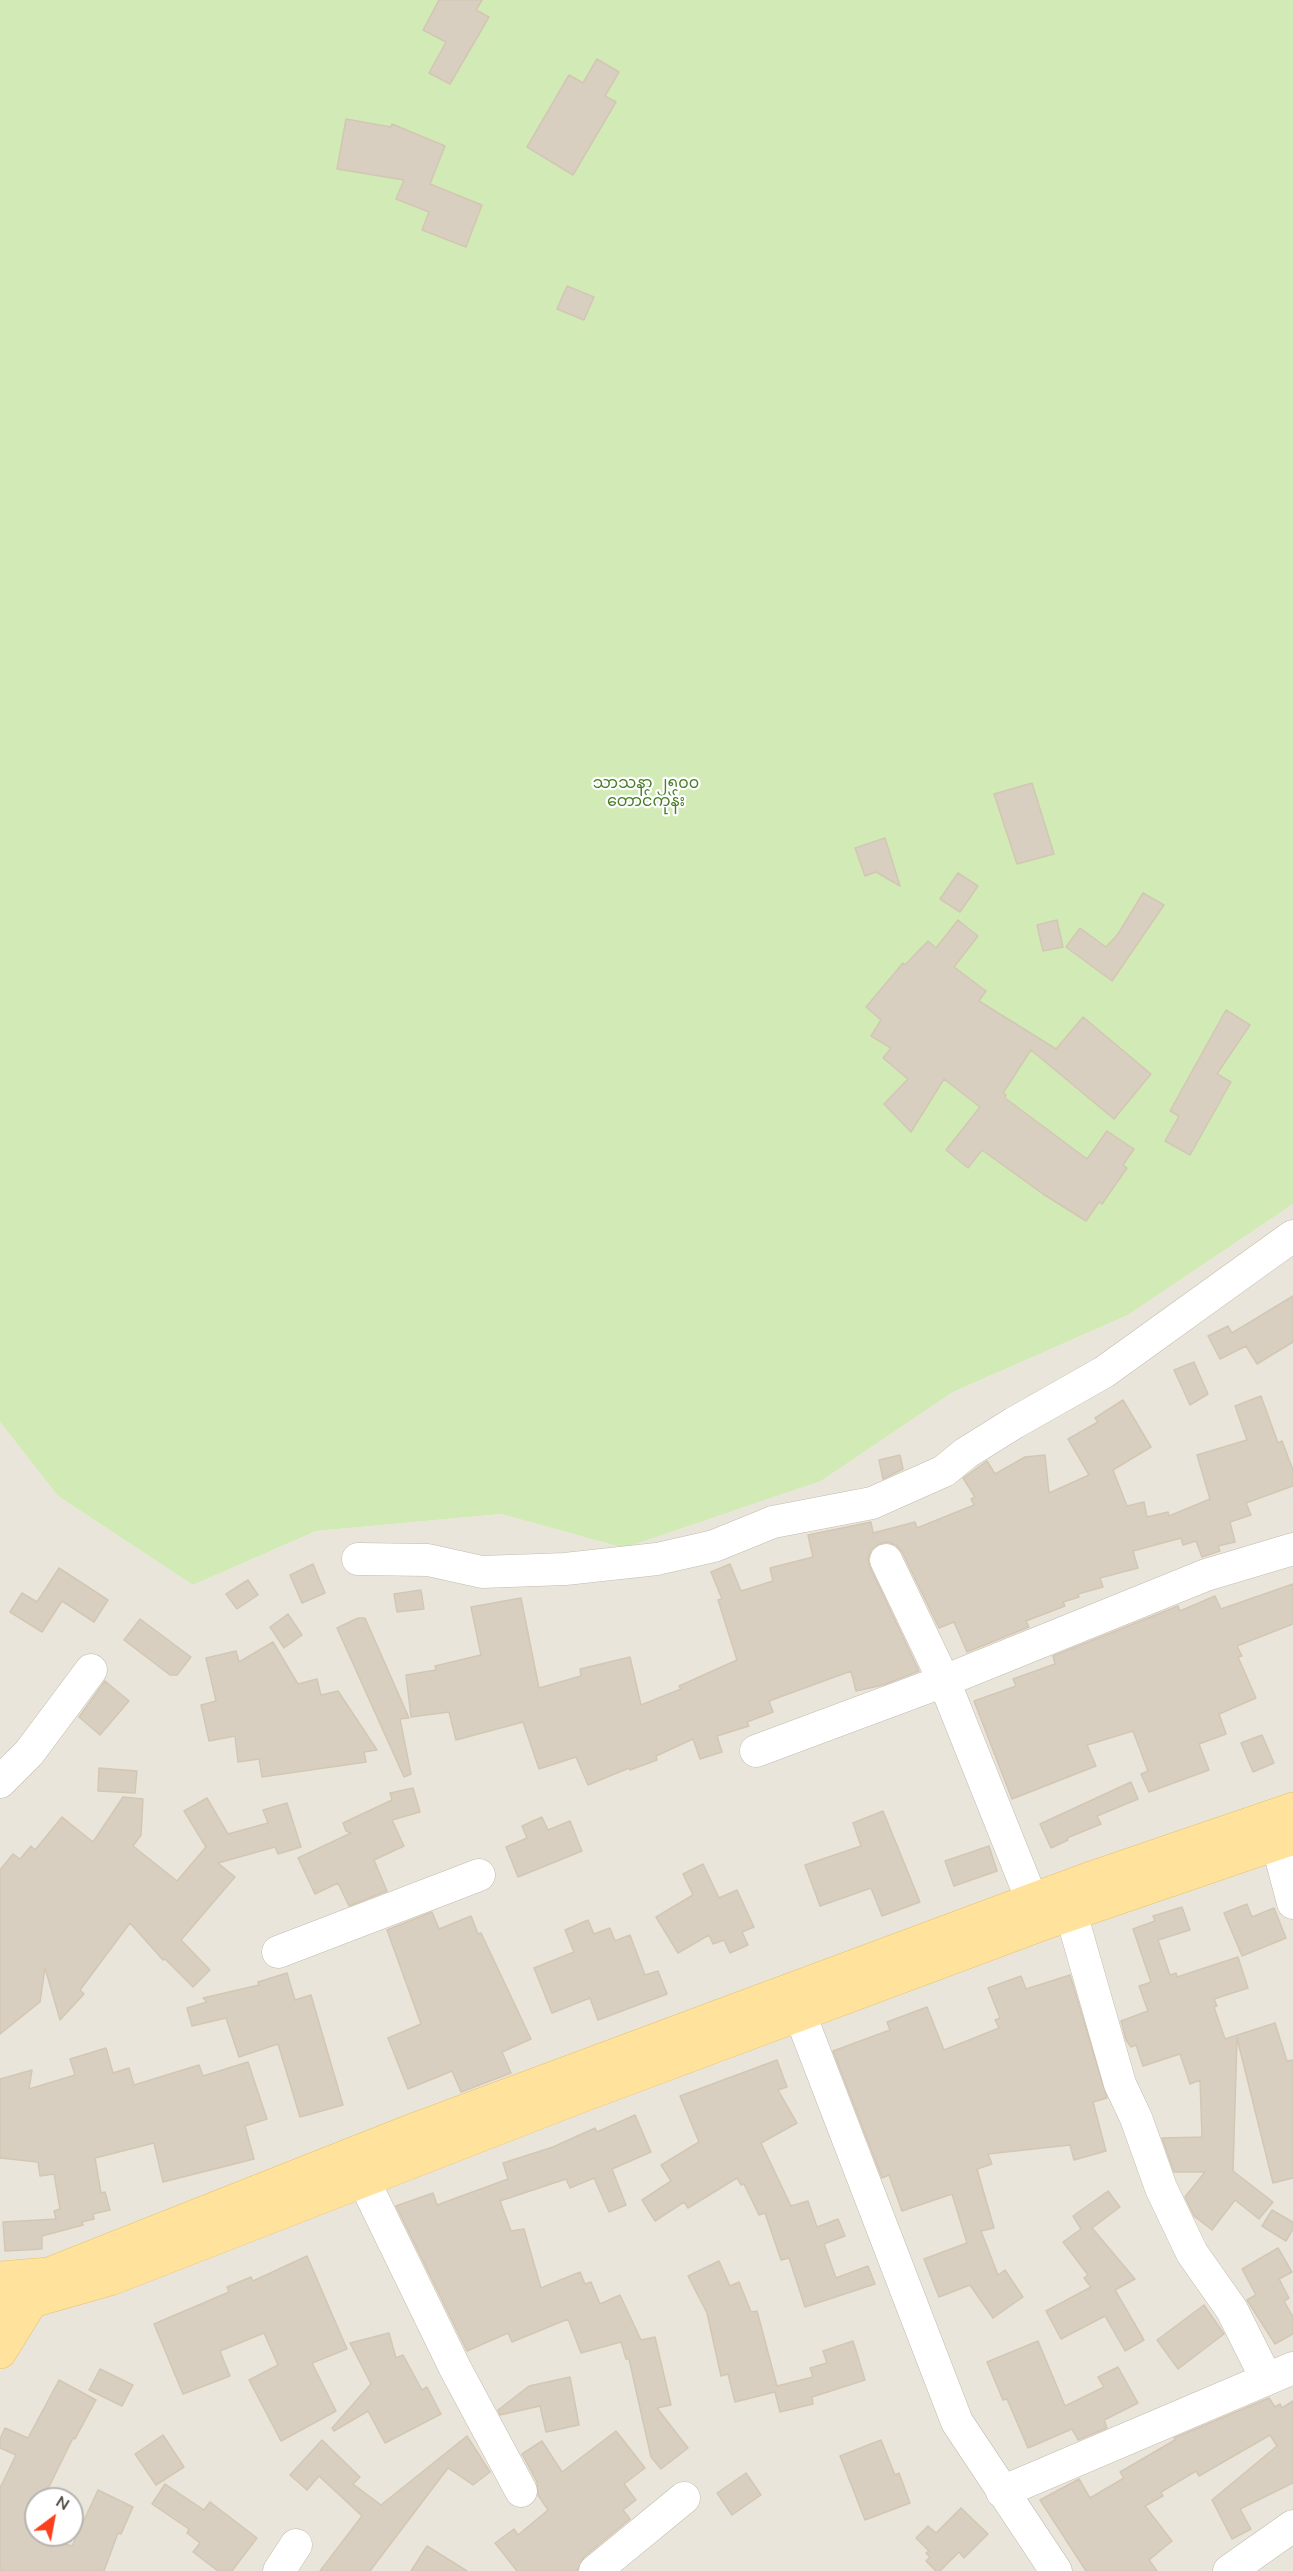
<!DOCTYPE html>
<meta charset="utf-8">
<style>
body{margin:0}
#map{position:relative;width:1293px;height:2571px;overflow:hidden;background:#f6f3ec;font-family:"Nunito Sans",sans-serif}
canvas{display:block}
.north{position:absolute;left:24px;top:2487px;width:60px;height:60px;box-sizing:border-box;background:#fff;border:2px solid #b7b4b0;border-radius:50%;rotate:32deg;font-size:16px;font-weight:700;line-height:24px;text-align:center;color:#4b4439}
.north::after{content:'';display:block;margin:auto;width:21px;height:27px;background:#fc3f1d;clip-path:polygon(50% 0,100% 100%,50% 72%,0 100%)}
</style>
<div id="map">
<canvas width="1293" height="2571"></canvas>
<div class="north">N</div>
</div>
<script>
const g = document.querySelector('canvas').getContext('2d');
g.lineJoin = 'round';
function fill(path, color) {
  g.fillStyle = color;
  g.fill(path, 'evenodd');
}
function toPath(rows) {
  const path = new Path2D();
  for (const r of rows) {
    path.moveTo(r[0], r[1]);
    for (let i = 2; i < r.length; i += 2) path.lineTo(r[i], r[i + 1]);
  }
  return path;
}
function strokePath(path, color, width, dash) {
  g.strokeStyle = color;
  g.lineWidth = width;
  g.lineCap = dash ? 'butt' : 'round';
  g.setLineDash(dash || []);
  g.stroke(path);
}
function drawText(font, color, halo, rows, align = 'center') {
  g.font = font + ' "Nunito Sans","Noto Sans Myanmar",sans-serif';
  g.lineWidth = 4.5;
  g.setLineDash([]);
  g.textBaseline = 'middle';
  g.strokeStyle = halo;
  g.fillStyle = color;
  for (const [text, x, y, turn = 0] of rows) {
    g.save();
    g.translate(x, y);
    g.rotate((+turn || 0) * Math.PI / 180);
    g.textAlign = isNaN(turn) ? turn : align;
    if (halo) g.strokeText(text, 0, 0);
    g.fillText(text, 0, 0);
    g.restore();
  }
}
fill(toPath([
 [1293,1204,1293,2571,0,2571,0,1422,58,1496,193,1585,316,1531,501,1514,624,1548,821,1481,953,1392,1128,1315],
 [36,2499,72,2499,72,2535,36,2535]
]), '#eae5da');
fill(toPath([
 [0,0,1293,0,1293,1204,1128,1315,953,1392,821,1481,624,1548,501,1514,316,1531,193,1585,58,1496,0,1422]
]), '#d2eab5');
const building = toPath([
 [439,0,482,0,476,10,489,17,450,84,429,73,446,42,423,30,439,0],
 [597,59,619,72,605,96,616,102,573,175,527,147,569,75,583,83,597,59],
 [346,119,391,127,392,124,445,146,430,184,482,205,466,247,422,230,429,212,396,199,404,180,337,169,346,119],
 [567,286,594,297,584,320,557,309,567,286],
 [1032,783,1054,854,1017,864,994,794,1032,783],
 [885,838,900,886,876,872,865,876,855,848,885,838],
 [958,873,978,886,960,912,940,899,958,873],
 [1143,893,1164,905,1112,981,1066,947,1080,928,1106,947,1118,934,1143,893],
 [958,920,978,936,954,967,986,991,979,1001,1056,1049,1083,1017,1151,1074,1114,1119,1031,1050,1003,1093,1006,1095,1005,1098,1087,1159,1107,1131,1134,1149,1123,1165,1127,1168,1102,1204,1099,1202,1086,1221,1043,1194,982,1150,968,1168,946,1150,980,1107,944,1079,911,1132,884,1104,908,1079,883,1058,891,1048,871,1036,881,1020,866,1007,903,963,905,965,928,941,936,948,958,920],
 [1057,920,1063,947,1043,951,1037,925,1057,920],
 [1226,1010,1250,1025,1217,1074,1231,1082,1190,1155,1165,1141,1179,1116,1170,1111,1226,1010],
 [1293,1296,1293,1342,1257,1364,1246,1346,1220,1359,1208,1336,1228,1326,1232,1333,1293,1296],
 [1194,1362,1208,1394,1190,1405,1174,1370,1194,1362],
 [1261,1396,1278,1443,1282,1441,1293,1470,1293,1486,1246,1503,1251,1515,1230,1522,1235,1542,1218,1546,1220,1551,1202,1557,1196,1541,1183,1545,1181,1538,1133,1551,1138,1568,1100,1578,1103,1587,1078,1594,1079,1597,1063,1602,1065,1606,1026,1621,1029,1627,967,1652,954,1622,939,1628,902,1552,896,1545,887,1542,879,1544,871,1550,868,1559,870,1567,919,1671,883,1685,856,1691,851,1671,769,1701,773,1712,747,1722,749,1726,717,1736,722,1752,700,1759,693,1739,656,1756,657,1760,630,1770,629,1768,588,1785,576,1757,539,1769,523,1722,456,1740,449,1712,411,1717,406,1675,436,1670,435,1666,481,1655,471,1607,521,1598,539,1688,581,1676,580,1669,630,1657,641,1705,681,1689,679,1686,737,1660,718,1600,722,1599,711,1572,730,1564,741,1591,773,1581,770,1568,813,1557,808,1535,871,1522,873,1533,915,1522,917,1528,974,1505,971,1499,975,1497,963,1478,987,1461,995,1474,1025,1457,1045,1455,1049,1493,1089,1475,1068,1439,1098,1422,1095,1418,1123,1400,1151,1447,1113,1470,1127,1506,1144,1502,1147,1517,1168,1512,1169,1516,1210,1499,1197,1455,1247,1440,1235,1406,1261,1396],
 [900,1455,903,1469,883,1479,879,1460,900,1455],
 [313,1564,325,1593,302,1603,290,1575,313,1564],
 [59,1568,108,1600,94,1622,62,1601,42,1632,10,1612,22,1593,37,1602,59,1568],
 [248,1580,258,1595,237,1609,226,1594,248,1580],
 [1293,1584,1293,1624,1237,1646,1242,1656,1238,1657,1256,1698,1219,1714,1226,1734,1199,1744,1209,1770,1149,1792,1141,1774,1148,1771,1133,1731,1087,1745,1096,1766,1012,1799,974,1701,1016,1686,1013,1679,1055,1664,1053,1656,1178,1606,1180,1611,1215,1596,1221,1609,1293,1584],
 [421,1590,424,1609,397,1612,394,1594,421,1590],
 [288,1614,302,1635,284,1648,270,1627,288,1614],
 [358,1618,365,1618,409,1718,400,1719,411,1774,404,1777,337,1628,358,1618],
 [140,1619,191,1657,177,1675,170,1675,124,1640,140,1619],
 [273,1642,298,1684,317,1679,321,1695,338,1691,377,1750,364,1752,366,1762,262,1777,259,1759,238,1762,235,1736,209,1741,201,1705,216,1701,206,1658,236,1651,239,1662,273,1642],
 [105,1681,129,1701,100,1735,79,1717,105,1681],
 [1262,1735,1274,1763,1253,1772,1241,1743,1262,1735],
 [99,1768,137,1771,135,1793,98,1791,99,1768],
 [1131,1782,1138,1799,1097,1816,1101,1824,1067,1838,1068,1840,1051,1848,1040,1824,1131,1782],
 [413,1788,420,1812,392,1820,404,1846,374,1860,387,1891,349,1906,338,1883,315,1894,298,1858,351,1833,346,1831,343,1823,392,1800,390,1793,413,1788],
 [123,1797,143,1799,141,1835,133,1846,177,1881,206,1847,184,1811,207,1798,228,1834,268,1823,263,1810,287,1803,301,1847,278,1854,275,1847,218,1863,235,1877,181,1940,210,1970,193,1987,165,1959,163,1960,130,1923,80,1990,84,1994,60,2020,45,1968,40,2002,0,2034,0,1870,13,1854,20,1859,31,1846,35,1850,62,1817,93,1842,123,1797],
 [883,1811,920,1902,882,1916,871,1888,820,1906,805,1865,861,1846,853,1823,883,1811],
 [542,1817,548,1830,570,1821,582,1851,518,1877,506,1847,527,1838,522,1826,542,1817],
 [989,1846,997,1871,954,1886,945,1861,989,1846],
 [703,1864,719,1898,737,1890,754,1927,742,1932,748,1945,730,1953,724,1940,713,1944,709,1935,678,1953,656,1917,693,1895,683,1874,703,1864],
 [1247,1904,1252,1917,1274,1908,1286,1938,1242,1956,1224,1913,1247,1904],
 [1182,1907,1190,1930,1158,1940,1170,1975,1176,1973,1177,1977,1238,1957,1248,1988,1214,1999,1217,2006,1214,2007,1225,2039,1275,2023,1287,2061,1293,2060,1293,2178,1273,2183,1237,2038,1233,2171,1273,2202,1259,2219,1235,2200,1212,2230,1194,2216,1185,2197,1205,2172,1174,2172,1162,2138,1202,2137,1200,2080,1190,2084,1180,2054,1143,2066,1136,2045,1131,2047,1126,2040,1121,2021,1148,2011,1139,1986,1151,1982,1133,1929,1155,1921,1153,1916,1182,1907],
 [432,1912,439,1929,471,1916,478,1934,481,1933,531,2039,502,2052,511,2073,461,2092,452,2071,408,2089,388,2038,421,2024,387,1930,432,1912],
 [588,1920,594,1934,610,1928,615,1941,630,1935,645,1975,658,1971,667,1994,598,2020,590,1998,552,2013,534,1968,574,1952,565,1930,588,1920],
 [287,1973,295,2000,311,1995,343,2105,300,2117,278,2044,239,2057,226,2018,192,2026,187,2008,207,2002,203,1998,259,1985,258,1982,287,1973],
 [1070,1975,1107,2098,1093,2102,1106,2151,1074,2160,1070,2145,988,2154,992,2164,977,2169,994,2228,981,2231,998,2275,1005,2270,1023,2297,993,2318,970,2285,939,2297,924,2259,967,2243,952,2194,902,2211,889,2175,882,2178,833,2051,890,2030,887,2022,927,2007,944,2050,999,2028,995,2020,1000,2018,988,1988,1021,1976,1026,1989,1070,1975],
 [106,2048,113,2073,129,2068,134,2085,199,2065,203,2076,248,2062,267,2119,245,2126,254,2159,163,2182,154,2143,95,2158,101,2193,105,2192,110,2210,93,2214,94,2219,82,2222,83,2225,42,2236,42,2249,5,2251,3,2222,56,2219,54,2211,60,2209,54,2174,40,2176,38,2162,0,2158,0,2079,32,2070,29,2089,75,2075,70,2059,106,2048],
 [777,2060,787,2087,778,2090,797,2123,761,2143,791,2206,808,2201,817,2227,838,2219,845,2236,824,2244,836,2278,868,2266,875,2284,805,2307,789,2258,781,2260,765,2213,759,2215,744,2184,741,2185,737,2178,688,2208,684,2202,655,2221,642,2200,671,2181,661,2165,699,2142,680,2096,777,2060],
 [635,2115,651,2152,612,2169,626,2205,609,2212,594,2178,570,2188,566,2179,500,2201,511,2231,524,2229,541,2288,580,2272,585,2284,591,2282,600,2304,620,2295,641,2340,655,2337,671,2405,657,2408,688,2448,661,2469,651,2457,629,2359,626,2359,621,2342,581,2353,568,2319,512,2342,508,2333,467,2351,396,2206,433,2193,437,2205,508,2179,503,2163,553,2147,595,2128,597,2132,635,2115],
 [1108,2191,1120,2207,1092,2228,1135,2279,1115,2290,1144,2340,1125,2351,1105,2316,1061,2339,1046,2311,1091,2287,1084,2278,1088,2275,1063,2242,1081,2229,1073,2216,1108,2191],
 [1272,2210,1293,2222,1293,2229,1286,2241,1262,2226,1272,2210],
 [1278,2248,1292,2272,1279,2279,1289,2298,1284,2301,1293,2317,1293,2334,1275,2344,1247,2300,1256,2295,1242,2269,1278,2248],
 [307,2256,347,2349,312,2363,336,2411,281,2441,249,2380,278,2365,264,2333,220,2351,230,2376,183,2394,154,2324,229,2292,227,2287,251,2277,253,2281,307,2256],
 [719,2261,730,2286,739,2282,751,2312,757,2311,777,2386,813,2377,810,2368,827,2363,823,2351,853,2341,865,2380,812,2397,813,2404,780,2412,775,2392,735,2402,728,2374,721,2376,707,2313,688,2276,719,2261],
 [1204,2305,1224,2334,1178,2369,1157,2340,1204,2305],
 [389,2333,396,2358,403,2355,422,2390,427,2387,441,2414,385,2443,368,2411,334,2431,332,2428,371,2384,350,2343,389,2333],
 [1038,2341,1065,2406,1104,2387,1098,2377,1118,2367,1138,2403,1104,2420,1107,2428,1078,2440,1072,2429,1028,2448,1007,2399,1003,2400,987,2362,1038,2341],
 [100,2369,133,2385,122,2406,89,2390,100,2369],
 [570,2377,579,2425,546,2432,540,2406,500,2415,498,2410,529,2386,570,2377],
 [59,2380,96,2400,75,2439,73,2438,43,2499,36,2499,36,2535,72,2546,98,2490,133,2507,121,2534,118,2533,104,2571,0,2571,0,2488,16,2455,0,2448,0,2439,5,2428,28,2438,59,2380],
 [1269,2398,1275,2407,1280,2404,1282,2408,1293,2401,1293,2483,1240,2509,1251,2529,1232,2539,1212,2500,1277,2446,1270,2435,1199,2476,1196,2471,1161,2492,1163,2496,1145,2506,1172,2541,1149,2560,1157,2571,1086,2571,1040,2500,1079,2479,1090,2498,1124,2478,1120,2472,1175,2440,1174,2438,1269,2398],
 [616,2431,645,2468,624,2484,636,2500,623,2510,630,2519,584,2557,577,2571,517,2571,495,2543,514,2529,518,2535,548,2510,538,2495,537,2482,522,2454,542,2441,562,2472,616,2431],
 [163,2435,184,2467,156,2485,135,2454,163,2435],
 [467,2436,490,2472,473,2485,448,2468,370,2571,320,2571,362,2516,319,2476,307,2490,290,2475,322,2440,360,2477,353,2484,381,2505,467,2436],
 [881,2440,895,2475,899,2473,910,2503,865,2520,840,2456,881,2440],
 [746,2473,761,2495,732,2515,717,2493,746,2473],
 [165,2484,204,2510,210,2502,257,2538,232,2571,218,2571,193,2552,200,2543,187,2533,189,2529,152,2504,165,2484],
 [961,2508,988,2534,964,2558,959,2552,940,2571,936,2571,926,2561,930,2557,926,2553,929,2551,916,2538,928,2526,936,2533,961,2508],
 [427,2546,467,2571,411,2571,427,2546]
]);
fill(building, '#d8cfc1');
strokePath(building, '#d3c7b4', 1.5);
const minor = toPath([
 [358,1559,428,1560,482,1572,565,1569,657,1559,714,1546,773,1522,872,1503,944,1471,966,1453,1014,1423,1104,1372,1293,1236],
 [886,1560,944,1681,1041,1923],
 [756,1751,944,1681,1206,1575,1293,1549],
 [0,1782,29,1753,91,1670],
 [1277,1843,1293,1903],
 [1071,1913,1120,2084,1136,2118,1161,2188,1192,2253,1232,2310,1266,2378],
 [278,1952,479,1875],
 [791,1991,957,2422,1056,2571],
 [356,2156,364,2181,455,2368,521,2491],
 [1002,2492,1293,2368],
 [279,2571,296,2545],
 [595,2571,684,2498],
 [1229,2571,1293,2526]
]);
const major = toPath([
 [0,2278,49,2274,408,2132,1094,1877,1293,1809],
 [0,2303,29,2302,110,2279,578,2097,1042,1924,1293,1838],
 [0,2352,40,2287]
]);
strokePath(minor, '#c2bbae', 33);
strokePath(major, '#e6c16a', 34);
strokePath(minor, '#fff', 32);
strokePath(major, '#ffe39c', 33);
drawText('16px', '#4a7f2a', '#fff', [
 ["သာသနာ ၂၅၀၀",646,784],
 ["တောင်ကုန်း",646,802]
]);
</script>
